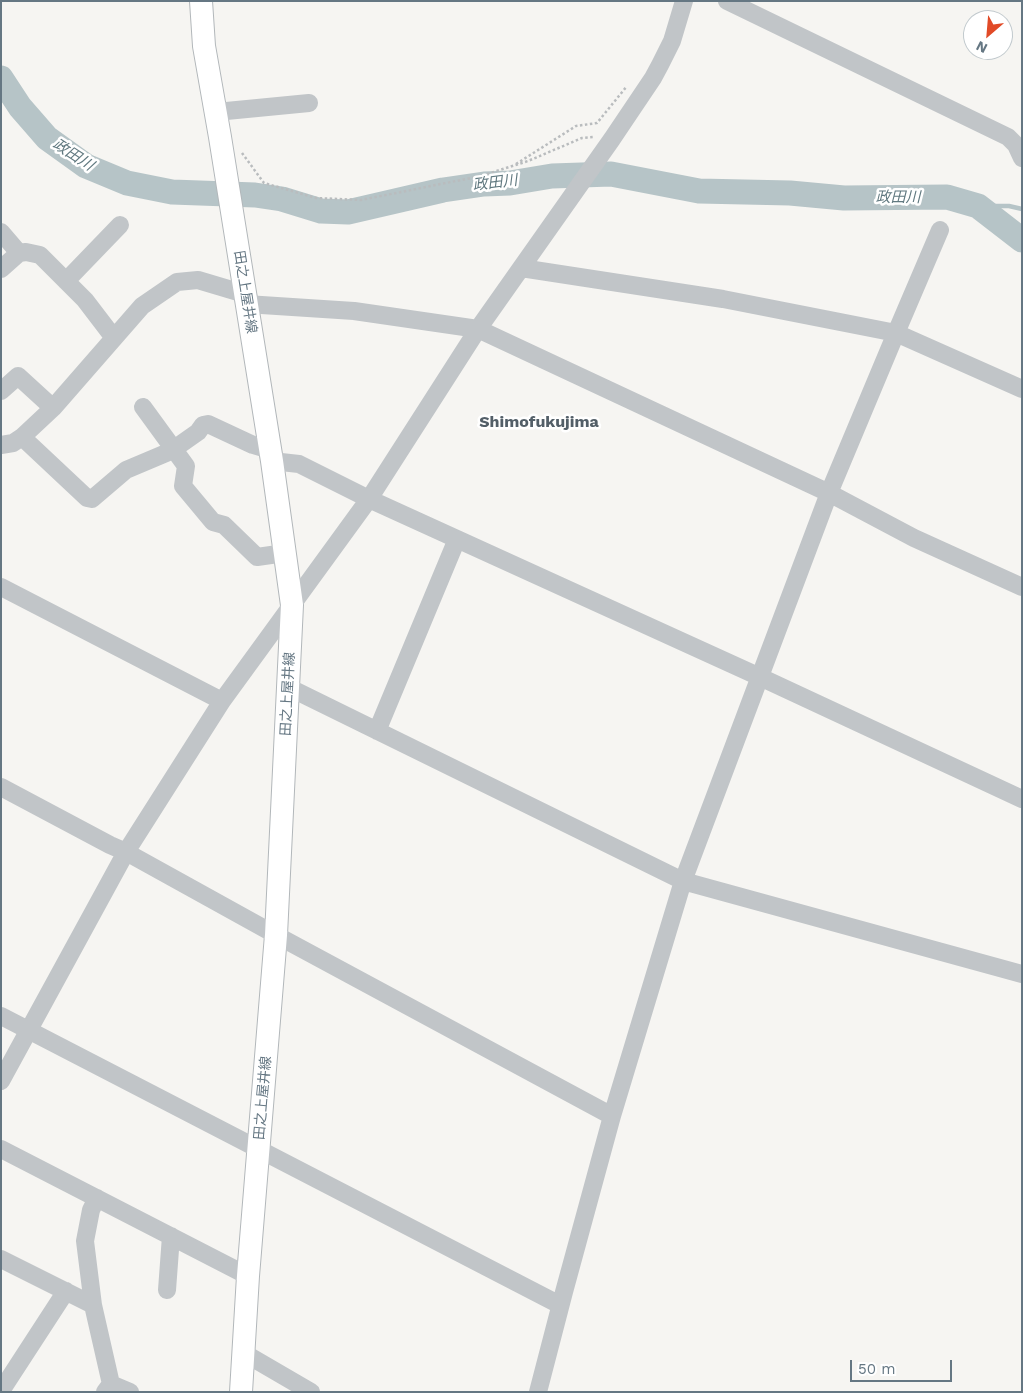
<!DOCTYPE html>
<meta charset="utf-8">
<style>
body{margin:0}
#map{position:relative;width:1023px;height:1393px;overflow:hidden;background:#f6f5f2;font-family:"Work Sans",sans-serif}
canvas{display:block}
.frame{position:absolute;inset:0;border:2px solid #657783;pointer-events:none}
.north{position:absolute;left:963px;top:10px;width:50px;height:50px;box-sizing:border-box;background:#fff;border:1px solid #c1c9cd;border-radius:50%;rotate:207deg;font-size:14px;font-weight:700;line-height:20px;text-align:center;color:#657783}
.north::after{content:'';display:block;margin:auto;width:18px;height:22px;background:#e14a27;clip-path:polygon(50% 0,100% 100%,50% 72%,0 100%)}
.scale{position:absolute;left:850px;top:1360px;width:102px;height:22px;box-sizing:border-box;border:2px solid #657783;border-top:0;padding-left:6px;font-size:15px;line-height:18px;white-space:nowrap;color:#657783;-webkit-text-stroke:4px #fff;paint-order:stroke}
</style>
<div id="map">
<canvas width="1023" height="1393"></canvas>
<div class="frame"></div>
<div class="north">N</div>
<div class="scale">50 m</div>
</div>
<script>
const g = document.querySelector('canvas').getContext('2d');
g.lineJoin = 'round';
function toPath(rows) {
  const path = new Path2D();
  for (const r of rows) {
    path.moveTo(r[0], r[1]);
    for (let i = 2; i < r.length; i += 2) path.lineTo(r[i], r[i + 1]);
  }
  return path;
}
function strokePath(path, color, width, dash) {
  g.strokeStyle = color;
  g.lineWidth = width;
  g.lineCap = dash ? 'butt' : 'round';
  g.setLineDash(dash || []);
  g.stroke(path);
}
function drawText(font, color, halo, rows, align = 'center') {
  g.font = font + ' "Work Sans","Noto Sans JP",sans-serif';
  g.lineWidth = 5;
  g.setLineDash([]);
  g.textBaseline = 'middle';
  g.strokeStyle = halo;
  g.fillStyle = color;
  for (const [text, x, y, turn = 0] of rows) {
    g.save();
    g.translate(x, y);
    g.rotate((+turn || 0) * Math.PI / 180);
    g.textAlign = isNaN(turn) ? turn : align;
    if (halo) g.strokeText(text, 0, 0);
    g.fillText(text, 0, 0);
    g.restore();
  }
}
strokePath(toPath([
 [978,206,1009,206,1022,209]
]), '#b6c4c7', 4.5);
strokePath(toPath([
 [1,78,20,107,47,138,86,166,127,183,172,192,255,195,282,199,321,211,348,212,443,190,484,184,510,183,552,176,611,174,699,191,790,193,844,198,947,197,978,206,1022,240]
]), '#b6c4c7', 25);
const major = toPath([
 [201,1,204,46,220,137,272,461,292,605,276,935,248,1276,241,1392]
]);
strokePath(major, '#b2b7ba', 24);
strokePath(toPath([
 [242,153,264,183,316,198,361,200,481,176,528,161,582,138,594,137],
 [516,164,576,126,597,123,627,86]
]), '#b9bcbe', 2.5, [2.5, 2.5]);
strokePath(toPath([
 [727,1,1008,137,1016,145,1022,158],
 [216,112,309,103],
 [1,232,19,253,26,252,40,255,85,300,114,338],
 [521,268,723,299,896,333,1022,389],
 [1,269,19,253],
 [66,281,120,225],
 [246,304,354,311,478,329,829,493,914,538,1022,587],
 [1,391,18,376,53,408],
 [143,407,186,466,183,486,213,522,224,525,257,557,285,553],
 [22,437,87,498,92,499,126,470,171,451,198,432,203,425,208,424,253,445,263,448,269,447],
 [1,445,13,443,22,437,53,408,142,306,177,282,198,280,245,294],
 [272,461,299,464,369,499,760,677,1022,799],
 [1,587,222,701],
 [288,687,683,881,1022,974],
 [377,731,457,539],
 [1,787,110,845,126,852,276,935,612,1116],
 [1,1016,560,1305],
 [1,1081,126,852,222,701,369,499,478,329,612,139,653,78,660,65,672,41,684,1],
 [1,1149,248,1276],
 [1,1259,93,1305,111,1384,105,1392],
 [167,1290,171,1236],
 [93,1305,85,1241,91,1210,97,1198],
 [244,1353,311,1392],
 [111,1384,130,1392],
 [1,1391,66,1291],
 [538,1392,564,1292,612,1116,683,881,829,493,896,333,940,230]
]), '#c1c5c8', 18);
strokePath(major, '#fff', 22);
drawText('14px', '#657783', '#fff', [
 ["田之上屋井線",245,292,81],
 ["田之上屋井線",288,694,-87],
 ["田之上屋井線",263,1098,-85]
]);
drawText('italic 15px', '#60787f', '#fff', [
 ["政田川",73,155,33],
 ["政田川",495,183,-7],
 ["政田川",898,198]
]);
drawText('bold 16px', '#535f68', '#fff', [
 ["Shimofukujima",539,422]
]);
</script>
